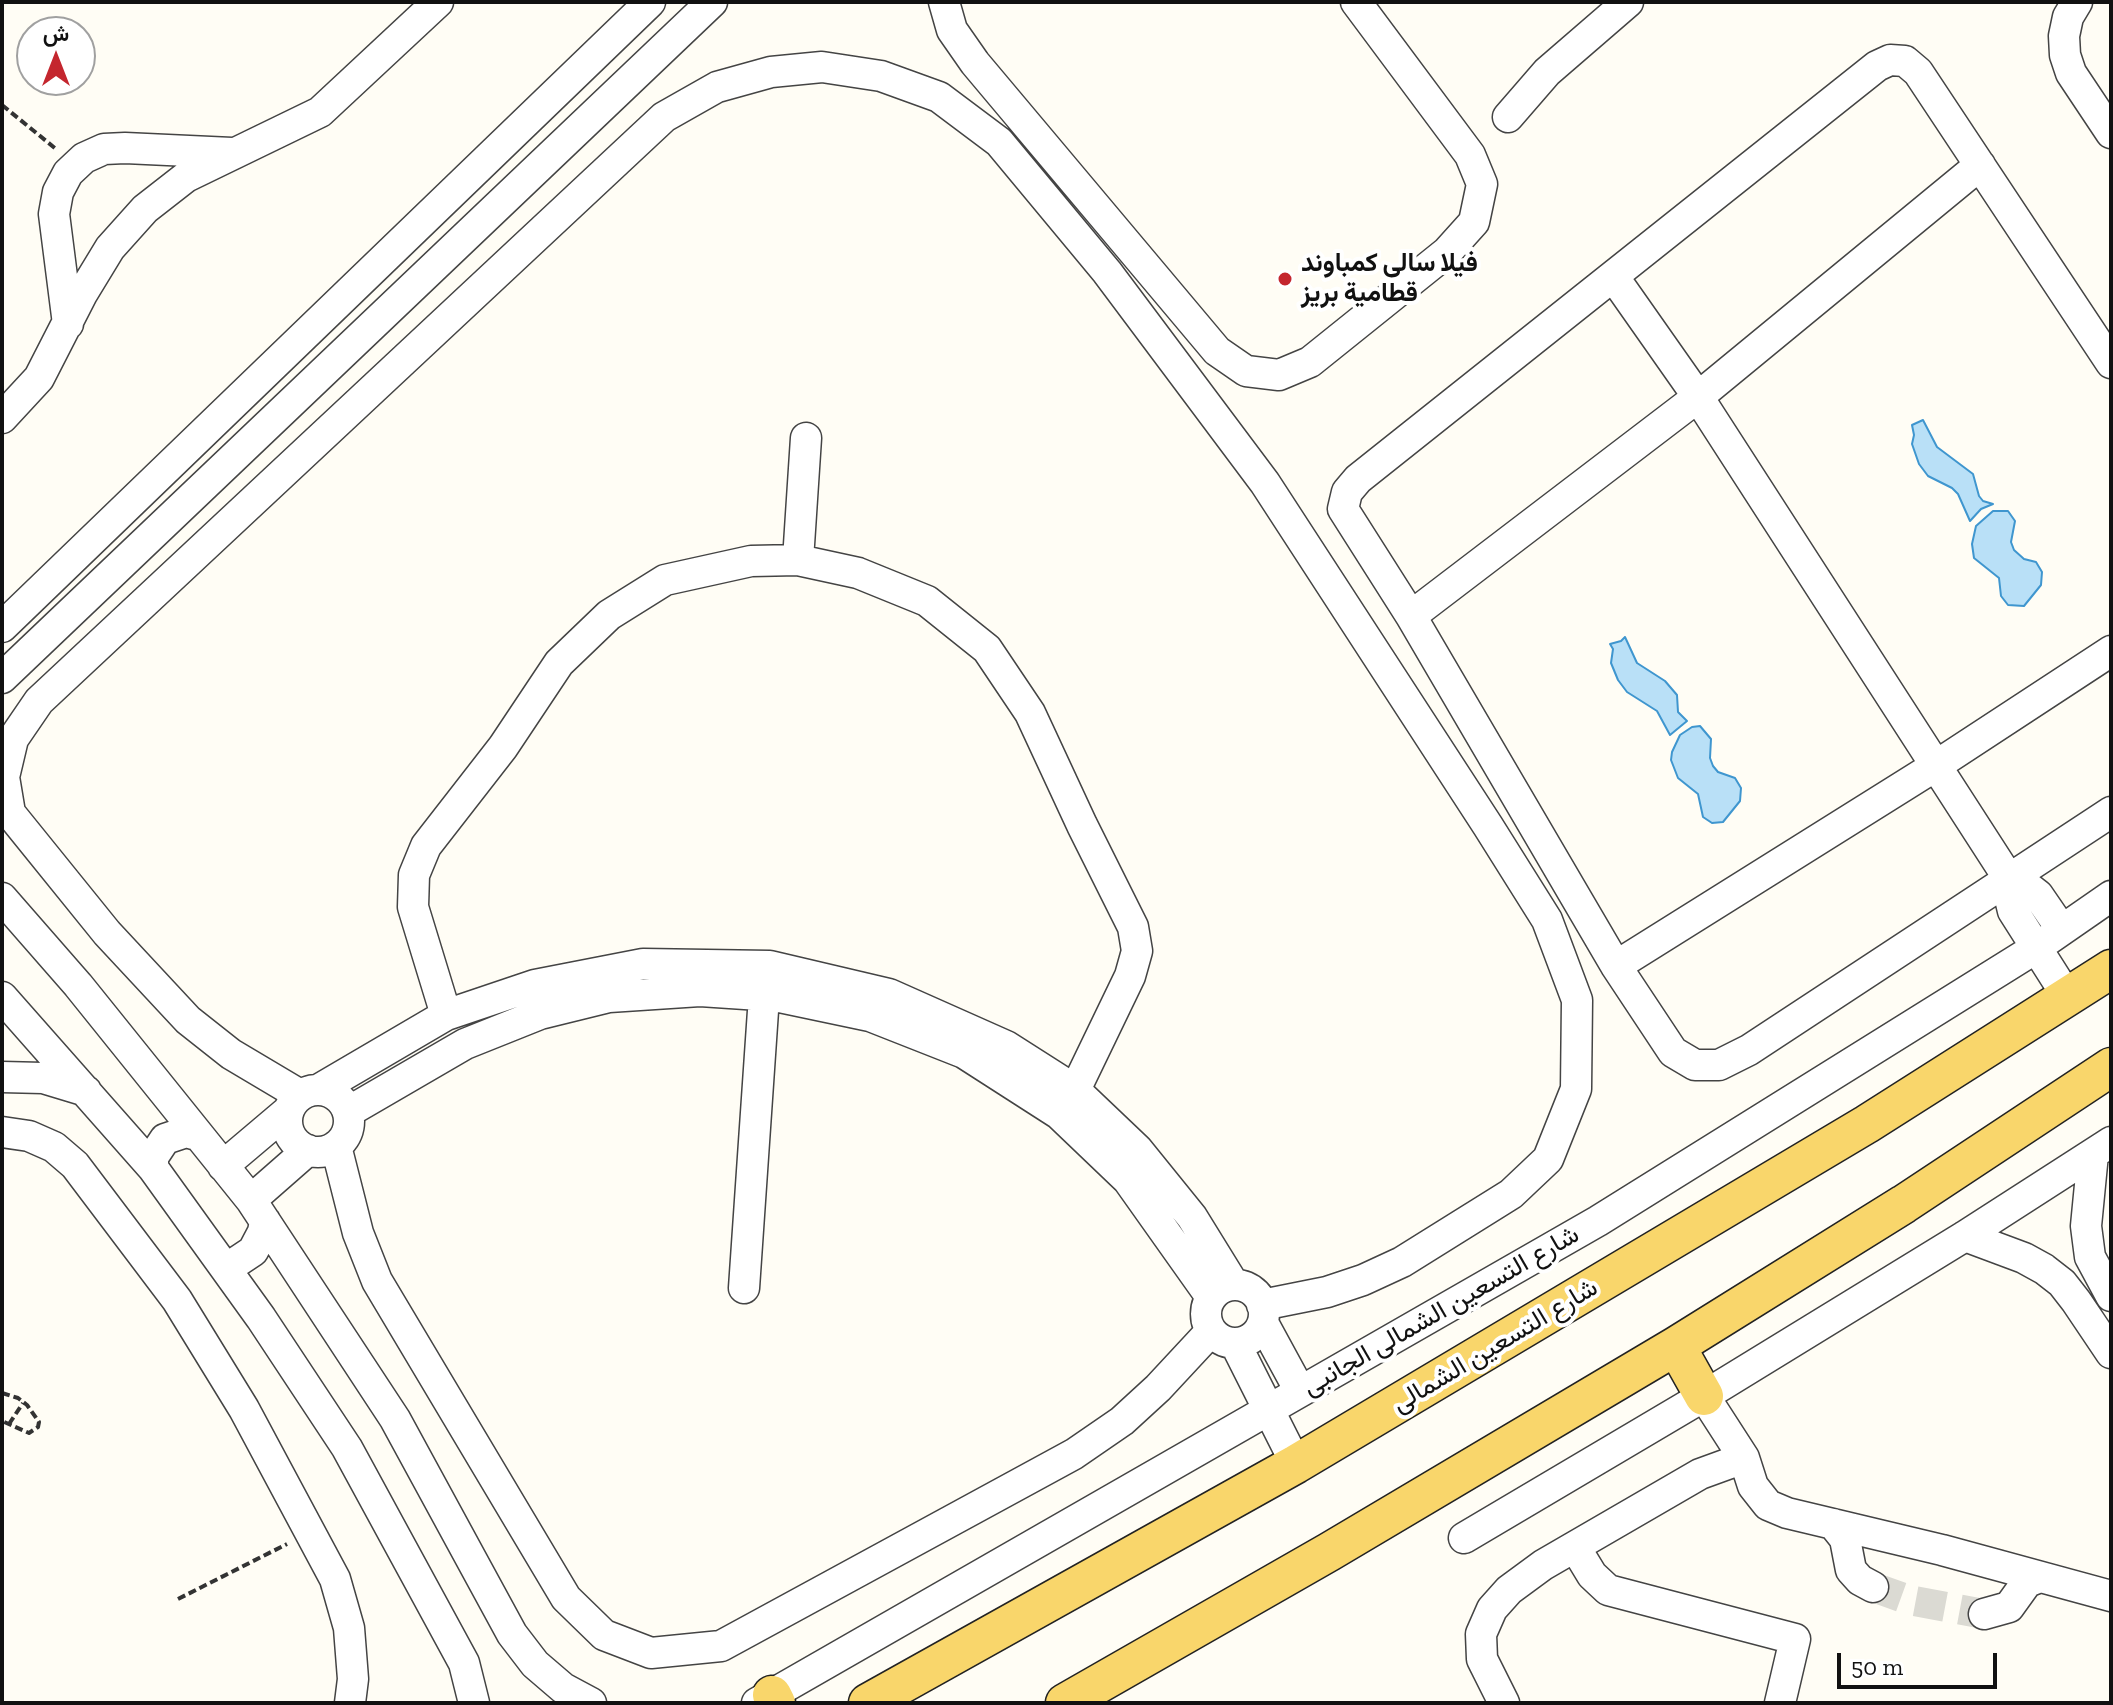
<!DOCTYPE html>
<meta charset="utf-8">
<style>
body{margin:0}
#map{position:relative;width:2113px;height:1705px;overflow:hidden;background:#fffdf5;font-family:"Zilla Slab",Vazirmatn,serif}
canvas{display:block}
.frame{position:absolute;inset:0;border:4px solid #111;pointer-events:none}
.north{position:absolute;left:16px;top:16px;width:80px;height:80px;box-sizing:border-box;background:#fff;border:2px solid #a0a0a0;border-radius:50%;rotate:0deg;font-size:22px;font-weight:700;line-height:32px;text-align:center;color:#111}
.north::after{content:'';display:block;margin:auto;width:28px;height:36px;background:#c4262e;clip-path:polygon(50% 0,100% 100%,50% 72%,0 100%)}
.scale{position:absolute;left:1837px;top:1653px;width:160px;height:36px;box-sizing:border-box;border:4px solid #111;border-top:0;padding-left:10px;font-size:24px;line-height:28px;white-space:nowrap;color:#111;-webkit-text-stroke:6px #fff;paint-order:stroke}
</style>
<div id="map">
<canvas width="2113" height="1705"></canvas>
<div class="frame"></div>
<div class="north">ش</div>
<div class="scale">50 m</div>
</div>
<script>
const g = document.querySelector('canvas').getContext('2d');
g.lineJoin = 'round';
function fill(path, color) {
  g.fillStyle = color;
  g.fill(path, 'evenodd');
}
function toPath(rows) {
  const path = new Path2D();
  for (const r of rows) {
    if (r.length === 3) {
      path.moveTo(r[0] + r[2], r[1]);
      path.arc(r[0], r[1], r[2], 0, 2 * Math.PI);
      continue;
    }
    path.moveTo(r[0], r[1]);
    for (let i = 2; i < r.length; i += 2) path.lineTo(r[i], r[i + 1]);
  }
  return path;
}
function strokePath(path, color, width, dash) {
  g.strokeStyle = color;
  g.lineWidth = width;
  g.lineCap = dash ? 'butt' : 'round';
  g.setLineDash(dash || []);
  g.stroke(path);
}
function drawText(font, color, halo, rows, align = 'center') {
  g.font = font + ' "Zilla Slab",Vazirmatn,serif';
  g.lineWidth = 8;
  g.setLineDash([]);
  g.textBaseline = 'middle';
  g.strokeStyle = halo;
  g.fillStyle = color;
  for (const [text, x, y, turn = 0] of rows) {
    g.save();
    g.translate(x, y);
    g.rotate((+turn || 0) * Math.PI / 180);
    g.textAlign = isNaN(turn) ? turn : align;
    if (halo) g.strokeText(text, 0, 0);
    g.fillText(text, 0, 0);
    g.restore();
  }
}
const water = toPath([
 [1923,420,1937,447,1973,474,1979,496,1983,501,1993,504,1981,509,1970,521,1958,494,1952,488,1928,476,1919,464,1912,444,1914,435,1912,425,1923,420],
 [1993,511,2008,511,2015,521,2011,542,2014,550,2024,559,2036,562,2042,572,2041,585,2024,606,2008,605,2001,596,1999,578,1974,558,1972,544,1976,526,1993,511],
 [1625,637,1637,663,1665,681,1677,695,1678,712,1687,721,1670,735,1657,711,1627,692,1618,680,1611,663,1613,649,1610,644,1621,641,1625,637],
 [1700,726,1711,739,1710,758,1713,766,1718,772,1735,778,1741,788,1740,801,1723,822,1712,823,1703,817,1698,794,1678,778,1671,760,1672,752,1680,735,1692,727,1700,726]
]);
fill(water, '#b9e0f7');
strokePath(water, '#3f96cf', 2);
strokePath(toPath([
 [1873,1587,1909,1600,1984,1614]
]), '#dbdad3', 30, [30, 15]);
const minor = toPath([
 [944,2,952,30,975,63,1217,351,1246,371,1279,375,1310,362,1447,252,1474,222,1482,184,1470,155,1356,2],
 [2077,2,2068,17,2064,36,2065,55,2071,73,2111,133],
 [1508,117,1547,72,1628,2],
 [1613,276,1698,397,2009,879,2008,890,2013,911,2067,996],
 [68,324,54,214,58,192,68,173,84,158,104,149,125,148,232,153],
 [2111,363,1918,72,1905,61,1890,60,1877,66,1358,479,1347,492,1343,509,1411,616,1616,966,1673,1052,1695,1065,1719,1065,1749,1050,2111,812],
 [2,418,39,378,82,294,110,248,145,209,186,177,320,112,438,2],
 [798,560,806,438],
 [1411,616,1698,397,1980,165],
 [2,627,650,2],
 [2,678,712,2],
 [2009,879,2029,888,2038,895,2062,930],
 [2,898,78,985,251,1200,395,1419,512,1634,535,1664,563,1688,591,1703],
 [1616,966,1937,765,2111,651],
 [2,997,153,1168,261,1318,347,1448,464,1663,474,1703],
 [446,1015,413,907,414,875,426,846,503,747,559,663,609,615,665,580,751,561,798,560,858,573,927,601,987,649,1030,713,1082,825,1133,927,1137,951,1130,976,1075,1090],
 [2,1077,43,1078,86,1091],
 [318,1090,446,1015,535,985,643,964,770,966,889,994,1006,1046,1075,1090,1137,1149,1192,1217,1234,1285],
 [318,1121,31],
 [300,1095,231,1054,188,1020,107,933,10,813,4,777,13,739,39,701,664,117,717,87,771,72,822,67,881,76,939,97,999,142,1107,272,1265,483,1488,826,1547,920,1577,1000,1576,1089,1548,1159,1511,1194,1402,1262,1363,1280,1327,1292,1262,1305],
 [348,1112,465,1044,540,1014,609,997,700,991,775,996,870,1016,964,1053,1059,1114,1128,1180,1211,1297],
 [2,1132,29,1136,54,1147,75,1165,177,1300,244,1409,335,1579,349,1628,353,1679,350,1703],
 [336,1146,358,1233,377,1281,566,1598,604,1635,651,1653,721,1646,1074,1454,1122,1421,1158,1388,1211,1331],
 [2093,1154,2086,1226,2090,1257,2111,1296],
 [223,1166,288,1111],
 [153,1168,153,1157,165,1139,186,1132,197,1135],
 [251,1200,308,1150],
 [1965,1236,2024,1258,2044,1269,2062,1283,2076,1301,2111,1353],
 [224,1266,235,1263,253,1251,263,1232,265,1221],
 [1235,1314,29],
 [744,1288,764,996],
 [1263,1323,1300,1391],
 [1235,1343,1296,1464],
 [1704,1396,1744,1458,1753,1486,1768,1505,1787,1513,1942,1550,2111,1596],
 [1833,1524,1845,1539,1851,1570,1860,1580,1873,1587],
 [1464,1538,1704,1396,1965,1236,2111,1142],
 [1575,1547,1592,1575,1608,1590,1795,1639,1780,1703],
 [1984,1614,2009,1607,2027,1582,2040,1577],
 [757,1703,1598,1221,2036,948,2111,896],
 [1504,1703,1482,1659,1481,1634,1492,1609,1509,1590,1543,1565,1700,1474,1744,1458]
]);
const major = toPath([
 [1676,1346,1704,1396],
 [772,1695,776,1703],
 [868,1703,1296,1464,1867,1124,2111,969],
 [1065,1703,1329,1552,1676,1346,1904,1204,2111,1067]
]);
strokePath(minor, '#444', 33);
strokePath(major, '#222', 41);
strokePath(toPath([
 [2,105,56,149],
 [2,1393,18,1398,27,1405,39,1422,38,1427,29,1433,2,1421],
 [9,1424,23,1403],
 [178,1599,287,1544]
]), '#333', 4, [8, 4]);
strokePath(minor, '#fff', 30);
strokePath(major, '#f9d66b', 38);
for (const [x, y, r, color] of [
 [1285,279,8,"#c4262e"]
]) {
  const dot = new Path2D();
  dot.arc(x, y, r, 0, 2 * Math.PI);
  g.fillStyle = color;
  g.fill(dot);
  strokePath(dot, '#fff', 3);
}
drawText('bold 26px', '#111', '#fff', [
 ["فيلا سالى كمباوند",1301,264],
 ["قطامية بريز",1301,294]
], 'left');
drawText('26px', '#111', '#fff', [
 ["شارع التسعين الشمالى الجانبى",1441,1311,-30],
 ["شارع التسعين الشمالى",1495,1346,-31]
]);
</script>
